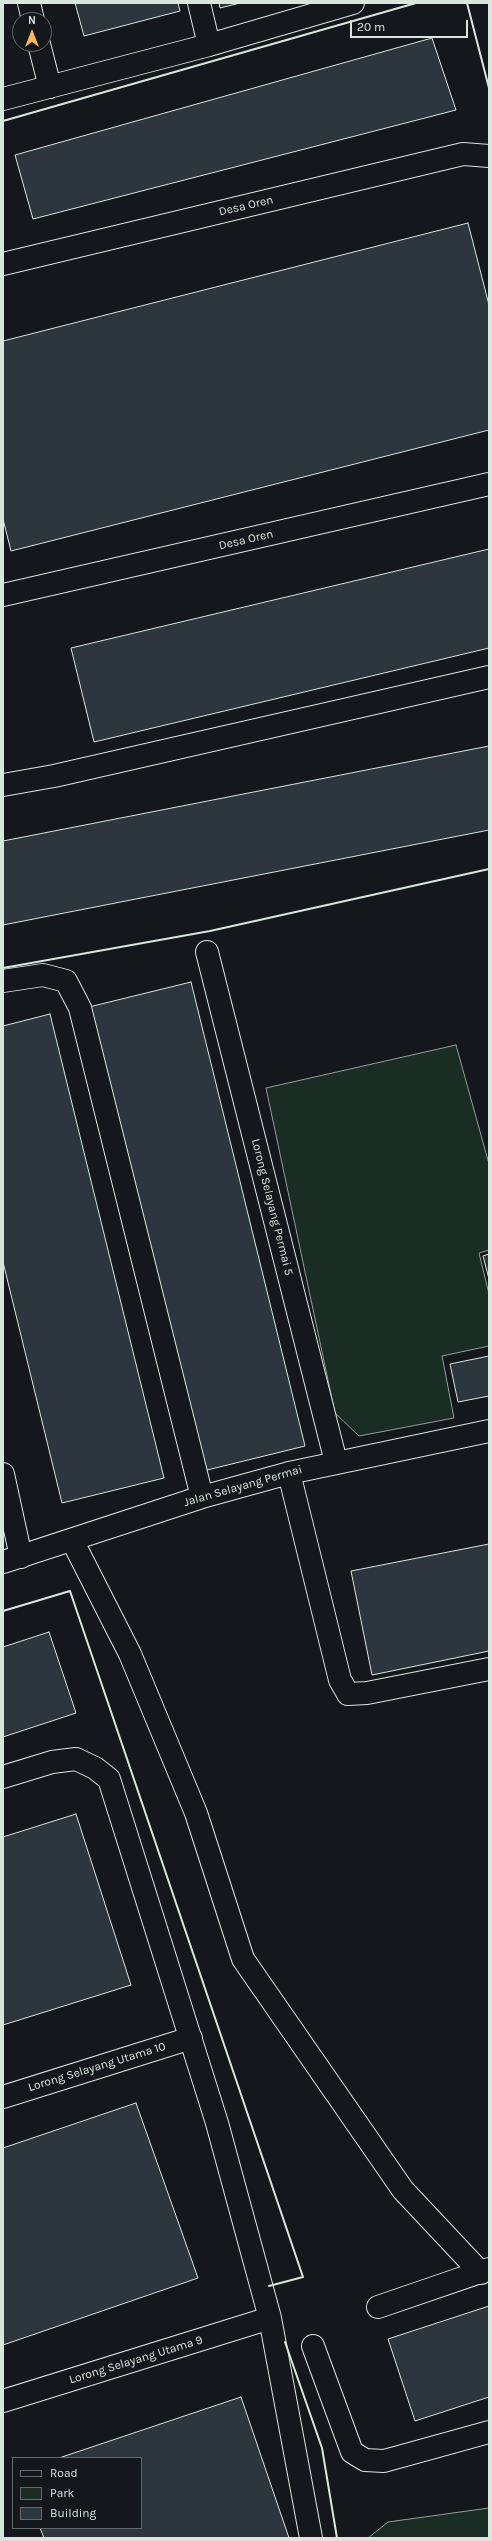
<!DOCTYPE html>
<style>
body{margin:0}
#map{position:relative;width:492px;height:2541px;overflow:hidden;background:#14181c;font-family:Karla,sans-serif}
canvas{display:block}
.frame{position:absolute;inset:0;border:4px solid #d8e6dc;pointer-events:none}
.legend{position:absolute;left:12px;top:2457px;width:130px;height:72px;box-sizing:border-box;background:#14181c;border:1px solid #626a69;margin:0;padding:5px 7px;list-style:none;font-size:12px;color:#d8e6dc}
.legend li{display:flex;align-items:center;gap:8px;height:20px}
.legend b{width:20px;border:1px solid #626a69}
.north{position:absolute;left:12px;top:12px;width:40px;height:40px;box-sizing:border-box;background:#14181c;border:1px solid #626a69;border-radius:50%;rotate:0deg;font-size:11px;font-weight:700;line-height:16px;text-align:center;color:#d8e6dc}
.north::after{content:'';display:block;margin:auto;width:14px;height:18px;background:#ffb74d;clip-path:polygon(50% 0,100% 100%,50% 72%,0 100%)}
.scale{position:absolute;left:350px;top:20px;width:118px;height:18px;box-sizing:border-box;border:2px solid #d8e6dc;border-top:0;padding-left:5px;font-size:12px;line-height:14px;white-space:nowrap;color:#d8e6dc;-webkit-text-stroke:3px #14181c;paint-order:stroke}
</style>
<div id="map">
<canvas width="492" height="2541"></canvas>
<div class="frame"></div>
<ul class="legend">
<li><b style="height:5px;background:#14181c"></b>Road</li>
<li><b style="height:11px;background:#1a2d24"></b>Park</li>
<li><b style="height:11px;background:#2c363c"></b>Building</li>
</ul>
<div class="north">N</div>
<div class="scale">20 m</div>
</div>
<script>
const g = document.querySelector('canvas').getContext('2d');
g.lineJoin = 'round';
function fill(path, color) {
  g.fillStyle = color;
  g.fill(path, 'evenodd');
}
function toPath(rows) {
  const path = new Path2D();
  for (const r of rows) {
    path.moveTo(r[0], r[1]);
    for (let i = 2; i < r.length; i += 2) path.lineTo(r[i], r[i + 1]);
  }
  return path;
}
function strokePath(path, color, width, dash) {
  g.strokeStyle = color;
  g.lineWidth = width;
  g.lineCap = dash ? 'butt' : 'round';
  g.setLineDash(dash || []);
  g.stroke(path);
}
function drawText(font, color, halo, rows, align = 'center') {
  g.font = font + ' Karla,sans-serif';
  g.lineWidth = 3;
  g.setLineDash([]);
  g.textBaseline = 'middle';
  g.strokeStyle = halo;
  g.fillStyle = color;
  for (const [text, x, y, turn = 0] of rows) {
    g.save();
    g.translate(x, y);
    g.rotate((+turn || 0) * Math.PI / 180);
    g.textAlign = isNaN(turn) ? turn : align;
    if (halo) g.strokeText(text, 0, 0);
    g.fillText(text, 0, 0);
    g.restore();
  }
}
const green = toPath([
 [456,1045,489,1164,489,1250,479,1253,489,1294,489,1346,442,1356,454,1418,359,1436,335,1413,266,1088,456,1045],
 [489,2508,489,2538,368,2538,388,2522,489,2508]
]);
fill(green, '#1a2d24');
strokePath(green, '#939e99', 1);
const building = toPath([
 [75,3,178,3,180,11,84,36,75,3],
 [219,3,240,3,220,8,219,3],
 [432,38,456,110,33,219,15,155,432,38],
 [468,223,489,305,489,430,11,551,3,519,3,341,468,223],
 [489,549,489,648,94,742,71,648,489,549],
 [489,746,489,830,3,925,3,841,489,746],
 [191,982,305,1446,203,1471,89,1007,191,982],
 [50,1014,164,1478,62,1503,3,1262,3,1026,50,1014],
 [489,1254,489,1279,483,1256,489,1254],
 [489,1356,489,1396,458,1402,450,1364,489,1356],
 [489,1544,489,1651,372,1675,351,1571,489,1544],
 [49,1632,76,1713,3,1737,3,1647,49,1632],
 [76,1814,131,1985,3,2025,3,1837,76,1814],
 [136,2103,198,2278,3,2345,3,2148,136,2103],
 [489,2306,489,2397,415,2421,388,2339,489,2306],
 [241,2397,289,2538,44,2538,40,2528,141,2528,141,2458,59,2458,241,2397]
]);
fill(building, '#2c363c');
strokePath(building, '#d8e6dc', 1);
const minor = toPath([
 [29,3,33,20],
 [199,3,209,45],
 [39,44,50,87],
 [3,99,209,45,353,3],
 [3,264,463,154,489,156],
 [3,595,489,484],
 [3,785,54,776,489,677],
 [207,952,336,1462],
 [3,981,43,975,66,981,80,1008,202,1497],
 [289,1473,340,1680,348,1694,367,1693,489,1669],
 [3,1474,21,1557],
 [72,1540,130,1654,196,1813,243,1959,403,2190,481,2273],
 [3,1562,202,1497,289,1473,489,1431],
 [3,1777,52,1762,76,1759,95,1768,109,1779,217,2123,270,2318,311,2538],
 [3,2097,191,2038],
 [378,2307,489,2269],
 [313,2346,352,2452,365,2460,384,2461,489,2432],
 [3,2401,270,2318]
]);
strokePath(minor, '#d8e6dc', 24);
strokePath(minor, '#14181c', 22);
strokePath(toPath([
 [467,3,489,88],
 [3,121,416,3],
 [3,968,210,931,489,869],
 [3,1611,70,1591,303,2277,269,2286],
 [285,2342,322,2448,337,2538]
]), '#d8e6dc', 2);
drawText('12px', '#d8e6dc', '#14181c', [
 ["Desa Oren",246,206,-13],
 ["Desa Oren",246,540,-13],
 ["Lorong Selayang Permai 5",272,1207,76],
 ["Jalan Selayang Permai",243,1486,-16],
 ["Lorong Selayang Utama 10",97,2067,-17],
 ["Lorong Selayang Utama 9",136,2360,-17]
]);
</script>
